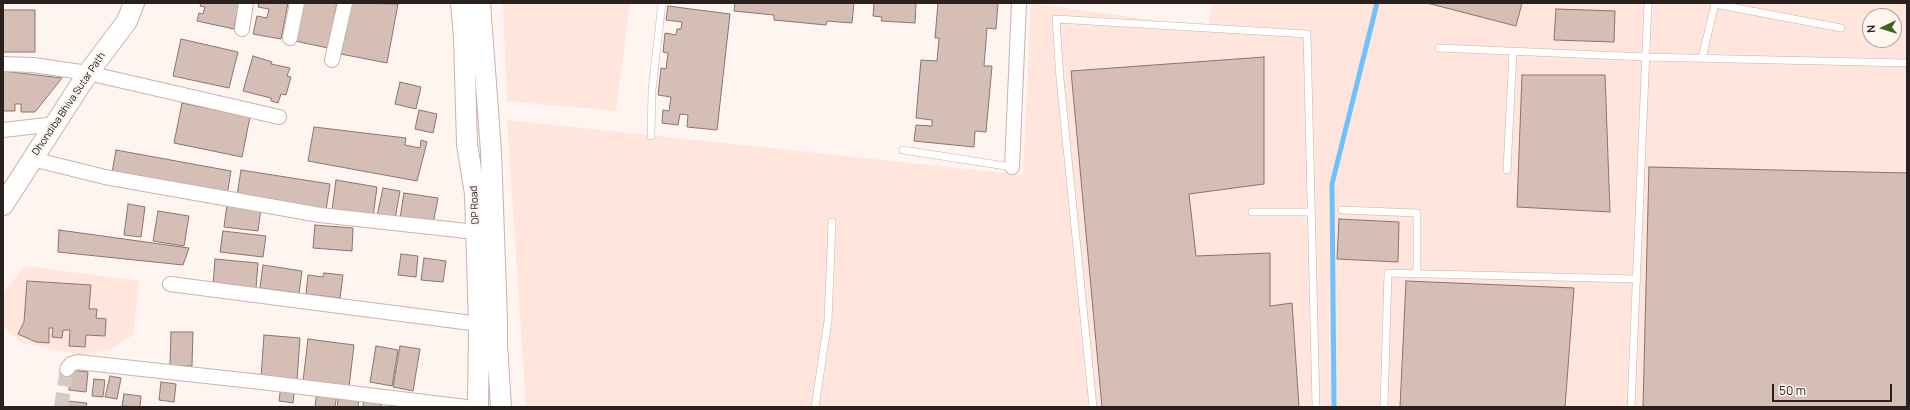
<!DOCTYPE html>
<style>
body{margin:0}
#map{position:relative;width:1910px;height:410px;overflow:hidden;background:#fef4f0;font-family:Manrope,sans-serif}
canvas{display:block}
.frame{position:absolute;inset:0;border:4px solid #2a211e;pointer-events:none}
.north{position:absolute;left:1862px;top:8px;width:40px;height:40px;box-sizing:border-box;background:#fef4f0;border:1px solid #a9a09c;border-radius:50%;rotate:266deg;font-size:11px;font-weight:700;line-height:16px;text-align:center;color:#2a211e}
.north::after{content:'';display:block;margin:auto;width:14px;height:18px;background:#3f641d;clip-path:polygon(50% 0,100% 100%,50% 72%,0 100%)}
.scale{position:absolute;left:1772px;top:384px;width:120px;height:18px;box-sizing:border-box;border:2px solid #2a211e;border-top:0;padding-left:5px;font-size:12px;line-height:14px;white-space:nowrap;color:#2a211e;-webkit-text-stroke:3px #fef4f0;paint-order:stroke}
</style>
<div id="map">
<canvas width="1910" height="410"></canvas>
<div class="frame"></div>
<div class="north">N</div>
<div class="scale">50 m</div>
</div>
<script>
const g = document.querySelector('canvas').getContext('2d');
g.lineJoin = 'round';
function fill(path, color) {
  g.fillStyle = color;
  g.fill(path, 'evenodd');
}
function toPath(rows) {
  const path = new Path2D();
  for (const r of rows) {
    path.moveTo(r[0], r[1]);
    for (let i = 2; i < r.length; i += 2) path.lineTo(r[i], r[i + 1]);
  }
  return path;
}
function strokePath(path, color, width, dash) {
  g.strokeStyle = color;
  g.lineWidth = width;
  g.lineCap = dash ? 'butt' : 'round';
  g.setLineDash(dash || []);
  g.stroke(path);
}
function drawText(font, color, halo, rows, align = 'center') {
  g.font = font + ' Manrope,sans-serif';
  g.lineWidth = 4;
  g.setLineDash([]);
  g.textBaseline = 'middle';
  g.strokeStyle = halo;
  g.fillStyle = color;
  for (const [text, x, y, turn = 0] of rows) {
    g.save();
    g.translate(x, y);
    g.rotate((+turn || 0) * Math.PI / 180);
    g.textAlign = isNaN(turn) ? turn : align;
    if (halo) g.strokeText(text, 0, 0);
    g.fillText(text, 0, 0);
    g.restore();
  }
}
fill(toPath([
 [503,3,630,3,616,111,507,101],
 [1031,3,1208,28,1212,3,1907,3,1907,407,526,407,507,120,1023,175],
 [1870,16,1894,16,1894,40,1870,40],
 [26,266,139,281,133,335,111,349,83,355,22,343,3,326,3,293]
]), '#ffe5db');
strokePath(toPath([
 [1334,407,1332,184,1377,3]
]), '#6cc2fe', 5);
const building = toPath([
 [201,3,239,3,234,29,197,21,199,13,203,14,205,7,200,6,201,3],
 [259,3,288,3,281,39,253,34,257,16,267,18,269,9,258,7,259,3],
 [302,3,337,3,328,48,295,41,302,3],
 [352,3,398,4,387,63,341,54,352,3],
 [735,3,854,3,852,23,827,21,826,25,774,20,774,15,734,11,735,3],
 [874,3,916,3,915,23,881,21,882,17,873,16,874,3],
 [938,3,998,3,996,29,987,28,984,66,992,66,986,132,975,131,974,147,914,141,916,125,932,126,932,120,916,118,921,60,937,61,939,38,935,38,938,3],
 [1427,3,1522,3,1516,26,1427,3],
 [668,6,730,14,717,130,687,127,688,115,680,114,678,125,662,123,663,110,669,111,671,97,658,95,661,68,666,69,668,53,663,52,665,33,676,35,677,29,681,29,682,22,666,20,668,6],
 [1556,9,1615,11,1614,42,1554,40,1556,9],
 [3,10,35,10,35,52,3,52,3,10],
 [181,39,238,52,229,88,173,76,181,39],
 [253,56,272,62,271,64,290,68,287,76,291,77,286,95,281,94,278,103,271,101,271,98,243,91,253,56],
 [1264,57,1264,184,1189,194,1196,256,1270,253,1270,306,1292,303,1299,407,1102,407,1071,71,1264,57],
 [3,71,62,78,35,112,21,112,21,104,15,104,15,111,3,111,3,71],
 [1522,75,1605,75,1610,212,1517,207,1522,75],
 [400,82,421,87,416,109,395,104,400,82],
 [182,103,250,117,242,157,174,143,182,103],
 [419,110,437,114,433,133,415,129,419,110],
 [314,127,406,138,405,145,420,148,421,140,427,142,417,181,308,161,314,127],
 [116,150,231,171,227,195,112,173,116,150],
 [1649,167,1907,173,1907,407,1643,407,1649,167],
 [241,170,330,184,326,210,237,196,241,170],
 [336,180,377,187,373,217,332,210,336,180],
 [383,188,400,191,395,219,377,216,383,188],
 [404,193,438,198,433,224,400,218,404,193],
 [128,204,145,207,141,237,124,235,128,204],
 [227,204,261,208,258,231,224,227,227,204],
 [158,211,189,216,184,246,153,241,158,211],
 [1339,219,1399,222,1398,262,1337,259,1339,219],
 [315,225,353,228,352,251,313,248,315,225],
 [59,230,189,248,183,265,58,252,59,230],
 [223,231,266,236,263,257,220,252,223,231],
 [401,254,418,256,416,277,398,275,401,254],
 [424,258,446,261,443,282,421,280,424,258],
 [215,259,258,263,256,288,213,285,215,259],
 [263,265,302,271,299,293,260,288,263,265],
 [324,273,343,275,340,298,306,294,308,275,323,277,324,273],
 [27,281,91,285,89,309,97,309,96,318,106,319,105,336,86,335,85,347,69,346,70,330,63,330,62,338,52,337,53,328,49,328,49,343,36,342,18,334,24,322,27,281],
 [1406,281,1574,288,1565,407,1400,407,1406,281],
 [171,332,193,332,192,366,170,366,171,332],
 [264,335,300,338,297,380,261,377,264,335],
 [308,339,354,345,349,387,303,381,308,339],
 [376,346,398,350,392,386,370,382,376,346],
 [400,346,420,349,413,391,393,387,400,346],
 [71,370,88,372,86,392,69,390,71,370],
 [110,376,121,378,117,399,105,397,110,376],
 [94,379,105,380,103,397,92,396,94,379],
 [161,382,176,384,174,402,159,400,161,382],
 [281,385,295,387,293,403,279,401,281,385],
 [317,390,337,393,335,407,315,407,317,390],
 [339,393,359,396,358,407,337,407,339,393],
 [124,394,141,396,140,407,122,406,124,394],
 [364,397,382,399,381,407,363,407,364,397],
 [67,401,87,403,86,407,67,407,67,401]
]);
fill(building, '#d5beb5');
strokePath(building, '#8a756d', 1);
strokePath(toPath([
 [61,407,67,369]
]), '#d4cac6', 14, [14, 7]);
const lane = toPath([
 [1439,48,1646,57,1907,63],
 [1702,58,1715,4,1841,28],
 [651,136,652,90,662,3],
 [903,150,1012,167],
 [1507,170,1513,51],
 [1342,210,1417,213,1417,274],
 [1252,212,1310,212],
 [815,407,828,321,832,222],
 [1093,407,1060,79,1056,19,1307,34,1316,407],
 [1384,407,1388,273,1637,279],
 [1631,407,1648,3]
]);
const street = toPath([
 [242,29,246,3],
 [290,38,297,3],
 [332,60,345,3],
 [3,64,33,65,88,73,279,117],
 [3,130,56,124],
 [32,159,105,177,320,215,476,232],
 [1012,167,1019,3],
 [170,284,479,324],
 [67,369,71,364,78,362,261,382,466,407]
]);
const secondary = toPath([
 [461,3,464,37,467,144,475,194,479,324,478,407],
 [480,3,491,152,497,320,497,345,501,407],
 [3,205,88,73,127,21,134,3]
]);
strokePath(lane, '#cab3aa', 8);
strokePath(street, '#cab3aa', 16);
strokePath(secondary, '#cab3aa', 22);
strokePath(lane, '#fff', 7);
strokePath(street, '#fff', 14);
strokePath(secondary, '#fff', 20);
drawText('10px', '#2a211e', '#fef4f0', [
 ["Dhondiba Bhiva Sutar Path",69,104,-56],
 ["DP Road",475,205,-93]
]);
</script>
